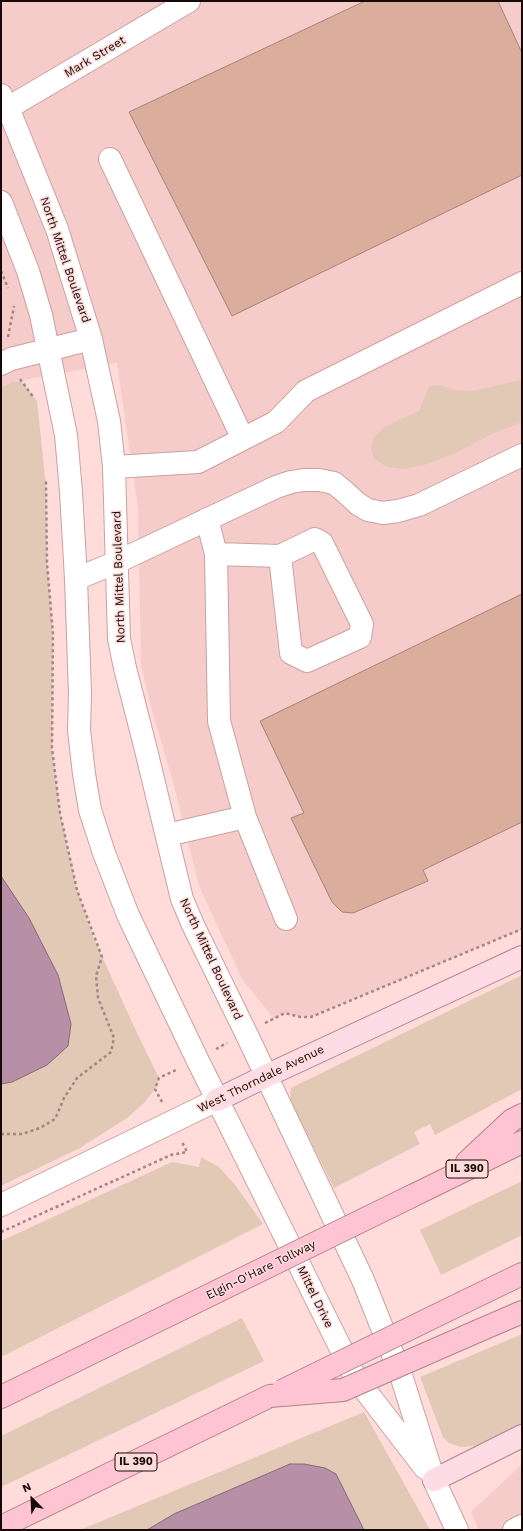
<!DOCTYPE html>
<style>
body{margin:0}
#map{position:relative;width:523px;height:1531px;overflow:hidden;background:#ffdbda;font-family:"Work Sans",sans-serif}
canvas{display:block}
.frame{position:absolute;inset:0;border:2px solid #170909;pointer-events:none}
.north{position:absolute;left:12px;top:1479px;width:40px;height:40px;-webkit-text-stroke:3px #ffdbda;paint-order:stroke;rotate:336deg;font-size:11px;font-weight:700;line-height:16px;text-align:center;color:#170909}
.north::after{content:'';display:block;margin:auto;width:14px;height:18px;background:#170909;clip-path:polygon(50% 0,100% 100%,50% 72%,0 100%)}
</style>
<div id="map">
<canvas width="523" height="1531"></canvas>
<div class="frame"></div>
<div class="north">N</div>
</div>
<script>
const g = document.querySelector('canvas').getContext('2d');
g.lineJoin = 'round';
function fill(path, color) {
  g.fillStyle = color;
  g.fill(path, 'evenodd');
}
function toPath(rows) {
  const path = new Path2D();
  for (const r of rows) {
    path.moveTo(r[0], r[1]);
    for (let i = 2; i < r.length; i += 2) path.lineTo(r[i], r[i + 1]);
  }
  return path;
}
function strokePath(path, color, width, dash) {
  g.strokeStyle = color;
  g.lineWidth = width;
  g.lineCap = dash ? 'butt' : 'round';
  g.setLineDash(dash || []);
  g.stroke(path);
}
function drawText(font, color, halo, rows, align = 'center') {
  g.font = font + ' "Work Sans",sans-serif';
  g.lineWidth = 3;
  g.setLineDash([]);
  g.textBaseline = 'middle';
  g.strokeStyle = halo;
  g.fillStyle = color;
  for (const [text, x, y, turn = 0] of rows) {
    g.save();
    g.translate(x, y);
    g.rotate((+turn || 0) * Math.PI / 180);
    g.textAlign = isNaN(turn) ? turn : align;
    if (halo) g.strokeText(text, 0, 0);
    g.fillText(text, 0, 0);
    g.restore();
  }
}
fill(toPath([
 [1,1,522,1,522,929,311,1017,300,1017,285,1013,274,1019,242,979,199,886,174,786,150,703,141,665,138,508,117,363,12,382,1,388],
 [522,1464,522,1530,479,1530,471,1512]
]), '#f5ccca');
fill(toPath([
 [522,380,522,422,492,434,456,453,424,465,403,469,387,467,374,459,371,449,373,438,386,426,419,411,429,386,441,385,453,390,472,391],
 [21,381,37,401,46,486,47,563,53,635,52,748,60,813,77,890,94,939,138,1035,159,1078,155,1089,144,1103,127,1118,80,1148,1,1186,1,388,12,382],
 [522,975,522,1089,435,1135,430,1124,414,1132,420,1144,334,1188,290,1100,291,1088],
 [201,1157,219,1167,236,1186,263,1224,1,1357,1,1241,172,1162,199,1167],
 [522,1181,522,1235,441,1275,420,1230],
 [242,1318,264,1361,1,1487,1,1436],
 [522,1334,522,1426,495,1439,474,1446,461,1447,449,1443,443,1437,420,1377],
 [364,1412,430,1530,80,1530]
]), '#e1c9b6');
const water = toPath([
 [1,876,29,918,58,975,71,1024,68,1046,47,1065,12,1082,1,1084,1,876],
 [290,1464,304,1464,325,1468,336,1474,364,1530,147,1530,174,1514,290,1464]
]);
fill(water, '#b790a8');
strokePath(water, '#876878', 1);
const building = toPath([
 [365,1,498,1,522,53,522,175,232,316,129,112,365,1],
 [522,594,522,822,423,870,428,881,353,913,342,912,332,902,291,818,304,813,260,721,522,594]
]);
fill(building, '#daad9d');
strokePath(building, '#a88377', 1);
const minor = toPath([
 [1,95,8,108,57,229,91,339,109,421,114,467,119,639,125,668,145,746,182,899,193,925,246,1033,363,1280,401,1375,434,1480,457,1530],
 [1,112,189,1],
 [110,159,243,439],
 [1,202,28,271,41,315,66,435,71,492,76,579,80,694,79,730,84,774,90,810,104,853,128,915,197,1059,355,1377,425,1468],
 [1,364,11,359,91,339],
 [114,467,198,462,276,422,306,391,522,283],
 [216,554,280,556,315,539,322,543,362,624,360,637,307,661,291,653,280,556],
 [76,579,117,562,276,487,291,482,304,480,319,480,334,483,345,492,358,504,368,510,383,513,398,511,419,505,522,455],
 [245,817,286,919],
 [167,835,245,817,219,721,216,554,207,519],
 [1,1205,217,1100],
 [514,1530,522,1526]
]);
const major = toPath([
 [217,1100,266,1076,522,957],
 [434,1480,522,1436]
]);
const highway = toPath([
 [467,1162,512,1120,522,1115],
 [412,1196,522,1142],
 [464,1302,522,1274],
 [478,1331,522,1312],
 [1,1397,218,1291],
 [1,1527,270,1396]
]);
strokePath(minor, '#caa19f', 24);
strokePath(major, '#ad838d', 24);
strokePath(highway, '#ad838d', 24);
strokePath(toPath([
 [1,271,8,288],
 [8,337,14,306],
 [20,379,34,398],
 [265,1023,285,1013,300,1017,311,1017,522,929],
 [216,1049,227,1043],
 [162,1102,155,1089,159,1078,178,1069],
 [1,1134,22,1134,40,1128,55,1119,64,1098,77,1078,111,1052,114,1038,98,998,96,976,102,957,77,890,60,813,52,748,53,634,47,563,46,481],
 [1,1232,171,1155,187,1152,182,1142]
]), '#a18685', 2.5, [3, 3]);
strokePath(minor, '#fff', 22);
strokePath(major, '#fedce5', 22);
strokePath(highway, '#fec4d4', 22);
const highwayBridge = toPath([
 [218,1291,412,1196],
 [282,1391,464,1302],
 [270,1396,343,1390,478,1331]
]);
strokePath(highwayBridge, '#ad838d', 24, []);
strokePath(highwayBridge, '#fec4d4', 22);
for (const [x, y, w] of [
 [467,1169,42],
 [136,1462,42]
]) {
  const box = new Path2D();
  box.roundRect(x - w / 2, y - 9, w, 18, 3);
  g.fillStyle = '#ffdbda';
  g.fill(box);
  strokePath(box, '#170909', 1);
}
drawText('bold 11px', '#170909', null, [
 ["IL 390",467,1169],
 ["IL 390",136,1462]
]);
drawText('12px', '#170909', '#ffdbda', [
 ["Mark Street",95,57,-31],
 ["North Mittel Boulevard",65,260,71],
 ["North Mittel Boulevard",119,577,-92],
 ["North Mittel Boulevard",211,959,65],
 ["West Thorndale Avenue",261,1079,-26],
 ["Elgin-O'Hare Tollway",261,1270,-26],
 ["Mittel Drive",315,1297,64]
]);
</script>
